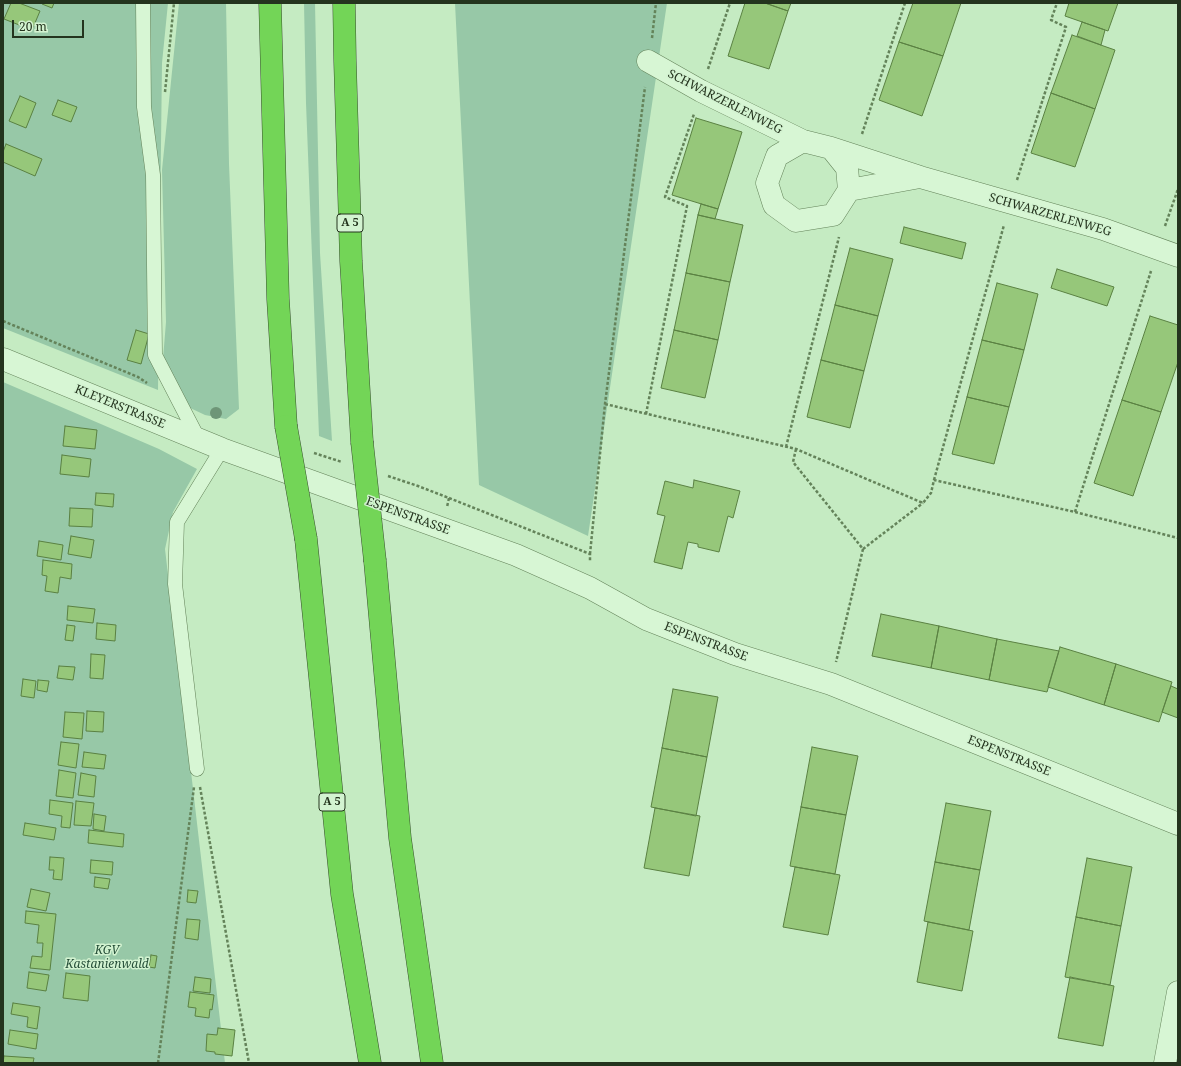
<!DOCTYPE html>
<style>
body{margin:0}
#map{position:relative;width:1181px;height:1066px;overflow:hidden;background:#c5ebc2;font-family:"Noto Serif",serif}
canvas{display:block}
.frame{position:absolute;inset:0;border:4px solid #24341e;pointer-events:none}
.scale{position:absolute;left:12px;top:20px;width:72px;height:18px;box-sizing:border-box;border:2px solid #24341e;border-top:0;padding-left:5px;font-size:12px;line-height:14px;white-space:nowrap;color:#24341e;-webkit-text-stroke:3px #d3f3d1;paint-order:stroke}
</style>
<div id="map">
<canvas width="1181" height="1066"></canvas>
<div class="frame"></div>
<div class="scale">20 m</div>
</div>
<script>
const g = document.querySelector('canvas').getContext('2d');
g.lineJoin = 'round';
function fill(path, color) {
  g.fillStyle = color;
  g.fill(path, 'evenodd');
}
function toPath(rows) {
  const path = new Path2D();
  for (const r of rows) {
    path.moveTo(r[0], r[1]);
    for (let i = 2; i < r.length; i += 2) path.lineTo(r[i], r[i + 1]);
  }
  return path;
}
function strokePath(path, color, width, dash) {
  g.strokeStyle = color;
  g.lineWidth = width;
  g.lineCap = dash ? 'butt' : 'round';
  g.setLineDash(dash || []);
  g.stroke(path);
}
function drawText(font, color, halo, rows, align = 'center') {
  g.font = font + ' "Noto Serif",serif';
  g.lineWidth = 3;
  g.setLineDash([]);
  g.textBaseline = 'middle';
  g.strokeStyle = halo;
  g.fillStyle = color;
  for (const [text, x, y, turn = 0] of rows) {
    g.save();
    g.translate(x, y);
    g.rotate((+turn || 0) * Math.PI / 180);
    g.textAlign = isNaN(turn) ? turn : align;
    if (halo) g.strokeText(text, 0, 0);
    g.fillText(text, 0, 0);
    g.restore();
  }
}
fill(toPath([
 [3,3,168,3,162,63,158,390,3,328],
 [179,3,226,3,229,164,239,409,226,419,205,415,186,406,163,359,166,322,162,170],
 [304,3,315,3,320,253,332,441,319,436,306,103],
 [455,3,667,3,588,536,479,485],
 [3,382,159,449,197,469,173,512,165,549,225,1063,3,1063]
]), '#97c8a7');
const building = toPath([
 [11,3,19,3,40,11,32,30,4,19,11,3],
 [42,3,54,3,52,8,42,4,42,3],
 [745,3,765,3,788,11,769,69,728,56,745,3],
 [765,3,791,3,788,11,765,3],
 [913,3,961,3,943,56,899,42,913,3],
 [1069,3,1118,3,1108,31,1065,16,1069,3],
 [1082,22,1105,30,1101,45,1077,36,1082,22],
 [1072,35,1115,50,1095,109,1051,93,1072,35],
 [899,42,943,56,922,116,879,100,899,42],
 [1051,93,1095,109,1075,167,1031,153,1051,93],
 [20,96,36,103,26,128,9,121,20,96],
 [58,100,77,107,71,122,52,115,58,100],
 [696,118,742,132,718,209,672,195,696,118],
 [6,144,42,159,35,176,3,162,3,152,6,144],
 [701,204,718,209,715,219,698,215,701,204],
 [698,215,743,225,730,282,686,273,698,215],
 [904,227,966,243,962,259,900,243,904,227],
 [850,248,893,259,878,316,835,305,850,248],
 [1057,269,1114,287,1107,306,1051,288,1057,269],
 [686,273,730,282,718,340,674,330,686,273],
 [997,283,1038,294,1024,350,982,340,997,283],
 [835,305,878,316,864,371,821,360,835,305],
 [1150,316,1178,325,1178,362,1161,412,1122,400,1150,316],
 [136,330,149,334,141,364,127,360,136,330],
 [674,330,718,340,705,398,661,388,674,330],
 [982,340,1024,350,1009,407,967,397,982,340],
 [821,360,864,371,850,428,807,417,821,360],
 [967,397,1009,407,994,464,952,454,967,397],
 [1122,400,1161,412,1133,496,1094,483,1122,400],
 [65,426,97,430,95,449,63,446,65,426],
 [62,455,91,459,89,477,60,474,62,455],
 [694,480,740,491,733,518,728,516,719,552,698,547,698,544,688,542,682,569,654,562,665,516,657,514,665,481,693,488,694,480],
 [96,493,114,494,113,507,95,505,96,493],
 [70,508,93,509,92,527,69,526,70,508],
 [71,536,94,540,91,558,68,554,71,536],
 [39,541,63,545,61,560,37,556,39,541],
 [43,560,72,564,71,579,60,577,58,593,45,591,47,576,42,575,43,560],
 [68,606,95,609,93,623,67,620,68,606],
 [881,614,939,626,931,668,872,656,881,614],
 [97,623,116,625,115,641,96,639,97,623],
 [67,625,75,626,73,641,65,640,67,625],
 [939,626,997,639,989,680,931,668,939,626],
 [997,639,1059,651,1047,692,989,680,997,639],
 [1060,647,1116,664,1104,705,1048,687,1060,647],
 [91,654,105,655,103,679,90,678,91,654],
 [1116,664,1172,682,1159,722,1104,705,1116,664],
 [59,666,75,667,73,680,57,678,59,666],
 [23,679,36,681,34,698,21,696,23,679],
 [38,680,49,681,47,692,37,690,38,680],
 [1171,686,1178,689,1178,718,1162,712,1171,686],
 [673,689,718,697,707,757,662,748,673,689],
 [87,711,104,712,103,732,86,731,87,711],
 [65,712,84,713,82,739,63,737,65,712],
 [61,742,79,744,76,768,58,765,61,742],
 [812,747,858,756,846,815,801,807,812,747],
 [662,748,707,757,696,816,651,807,662,748],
 [84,752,106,755,104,769,82,767,84,752],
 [59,770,76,773,73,798,56,796,59,770],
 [81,773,96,776,94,797,78,795,81,773],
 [50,800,73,803,70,828,61,827,62,816,49,814,50,800],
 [76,801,94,803,91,826,74,825,76,801],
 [946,803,991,811,980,870,935,862,946,803],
 [801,807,846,815,835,874,790,866,801,807],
 [655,808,700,816,689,876,644,868,655,808],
 [94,814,106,816,104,831,93,829,94,814],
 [25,823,56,828,54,840,23,835,25,823],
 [89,830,124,834,123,847,88,843,89,830],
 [50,857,64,858,62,880,53,879,54,870,49,870,50,857],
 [1087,858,1132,867,1121,926,1076,917,1087,858],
 [91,860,113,862,112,875,90,873,91,860],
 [935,862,980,870,969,930,924,921,935,862],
 [795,867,840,875,828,935,783,927,795,867],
 [95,877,110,879,108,889,94,887,95,877],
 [31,889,50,893,46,911,27,907,31,889],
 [188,890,198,891,196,903,187,902,188,890],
 [26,911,56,914,50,970,30,968,32,956,42,957,43,943,37,943,39,925,25,923,26,911],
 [1076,917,1121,926,1110,985,1065,977,1076,917],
 [187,919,200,920,198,940,185,938,187,919],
 [928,922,973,931,962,991,917,982,928,922],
 [151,955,157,956,155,968,149,967,151,955],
 [29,972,49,975,46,991,27,988,29,972],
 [66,973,90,976,88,1001,63,998,66,973],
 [195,977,211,979,210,993,193,991,195,977],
 [1070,977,1114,986,1103,1046,1058,1038,1070,977],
 [190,992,214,995,212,1010,210,1009,209,1018,195,1016,196,1008,188,1007,190,992],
 [13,1003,40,1007,37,1029,27,1027,28,1017,11,1014,13,1003],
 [218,1028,235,1030,232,1056,215,1054,215,1052,206,1051,207,1034,217,1035,218,1028],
 [10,1030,38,1034,36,1049,8,1044,10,1030],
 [4,1056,34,1058,33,1063,3,1063,4,1056]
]);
fill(building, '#96c77a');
strokePath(building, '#5a8142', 1);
const service = toPath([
 [143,3,144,107,153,175,155,355,199,440],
 [197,769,175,584,177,522,222,449]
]);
const minor = toPath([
 [648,61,701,91,803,141],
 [831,148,847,168,849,190,833,215,796,221,774,205,767,183,777,156,803,141,831,148,920,177,849,190],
 [920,177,1103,229,1178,256],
 [1165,1063,1178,992]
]);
const tertiary = toPath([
 [3,359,222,449,516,555,590,588,646,619,735,654,831,684,1178,824]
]);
const motorway = toPath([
 [270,3,278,299,286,426],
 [344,3,345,61,351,261,362,442],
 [306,539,342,894,370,1063],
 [375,561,400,838,432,1063]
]);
strokePath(service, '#64835a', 15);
strokePath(minor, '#64835a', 23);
strokePath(tertiary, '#64835a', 23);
strokePath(motorway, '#39512f', 23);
strokePath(toPath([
 [652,38,656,3],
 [708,69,730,3],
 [165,92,174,3],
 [862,134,905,3],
 [1017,180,1066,27,1051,20,1057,3],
 [1165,226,1178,189],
 [3,321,138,377,147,383],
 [605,404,796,449,923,503,931,493,934,480,1075,512,1178,538],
 [646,414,687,206,665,197,694,114],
 [786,447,839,237],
 [796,449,793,462,863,549,836,662],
 [314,453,342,462],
 [388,476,418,486,449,498,447,507],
 [934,480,1004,225],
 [449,498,590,554,590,562],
 [1075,512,1151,271],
 [863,549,923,503],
 [590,554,605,404,645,87],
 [200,787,249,1063],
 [158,1063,194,787]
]), '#64835a', 2.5, [3, 2]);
strokePath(service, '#d7f6d4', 14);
strokePath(minor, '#d7f6d4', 22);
strokePath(tertiary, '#d7f6d4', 22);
strokePath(motorway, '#73d557', 22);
const motorwayBridge = toPath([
 [286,426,306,539],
 [362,442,375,561]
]);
strokePath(motorwayBridge, '#39512f', 23, []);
strokePath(motorwayBridge, '#73d557', 22);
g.fillStyle = '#6e9577';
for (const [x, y] of [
 [216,413]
]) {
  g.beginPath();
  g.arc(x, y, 6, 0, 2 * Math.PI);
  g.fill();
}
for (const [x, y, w] of [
 [350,223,26],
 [332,802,26]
]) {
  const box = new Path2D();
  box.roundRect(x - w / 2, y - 9, w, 18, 3);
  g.fillStyle = '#d3f3d1';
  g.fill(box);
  strokePath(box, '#24341e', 1);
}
drawText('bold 11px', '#24341e', null, [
 ["A 5",350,223],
 ["A 5",332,802]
]);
drawText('12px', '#24341e', '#d3f3d1', [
 ["SCHWARZERLENWEG",725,102,27],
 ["SCHWARZERLENWEG",1050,215,16],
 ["KLEYERSTRASSE",120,407,22],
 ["ESPENSTRASSE",408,516,20],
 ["ESPENSTRASSE",706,642,21],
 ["ESPENSTRASSE",1009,756,22]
]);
drawText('italic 12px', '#264f39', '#d3f3d1', [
 ["KGV",107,951],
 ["Kastanienwald",107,965]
]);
</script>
